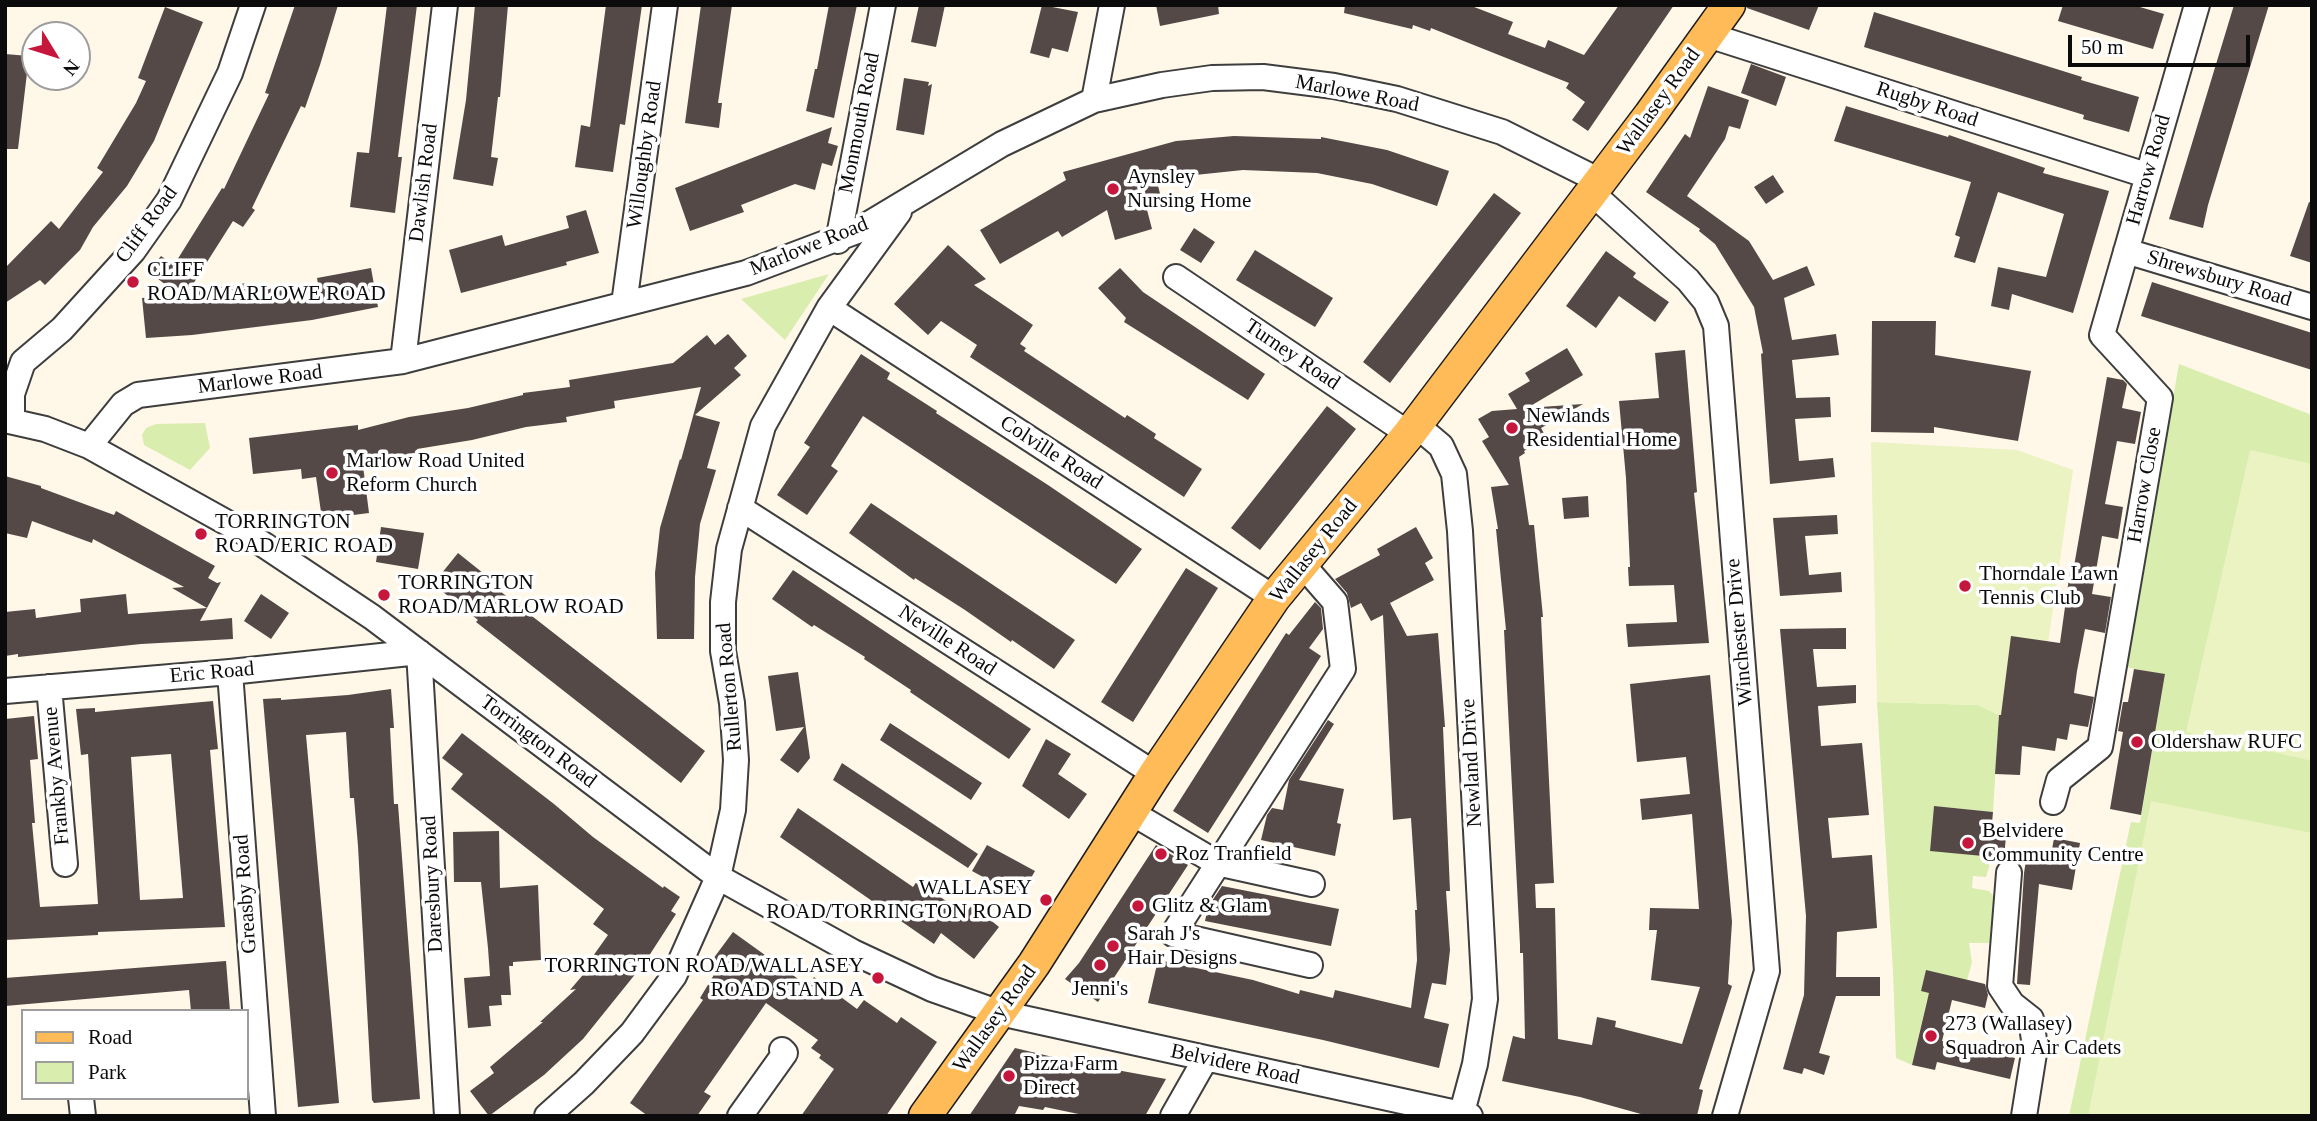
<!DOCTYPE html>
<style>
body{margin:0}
#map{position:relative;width:2317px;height:1121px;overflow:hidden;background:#fff7e8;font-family:"Times New Roman",serif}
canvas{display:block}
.frame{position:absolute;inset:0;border:7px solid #0b0b0b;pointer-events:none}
.legend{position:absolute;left:21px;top:1009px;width:228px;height:91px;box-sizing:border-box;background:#fff;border:2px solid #9d9d9d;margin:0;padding:9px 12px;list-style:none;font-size:21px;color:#0b0b0b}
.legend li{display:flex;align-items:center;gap:14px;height:35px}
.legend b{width:35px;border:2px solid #9d9d9d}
.north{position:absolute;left:21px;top:21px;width:70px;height:70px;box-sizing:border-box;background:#fff;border:2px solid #9d9d9d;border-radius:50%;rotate:128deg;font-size:19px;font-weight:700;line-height:28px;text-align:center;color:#0b0b0b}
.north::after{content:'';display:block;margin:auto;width:24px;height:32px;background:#c7163c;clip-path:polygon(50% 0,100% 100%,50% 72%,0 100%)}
.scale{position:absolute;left:2068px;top:35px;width:182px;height:32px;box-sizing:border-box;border:4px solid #0b0b0b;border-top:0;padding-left:9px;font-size:21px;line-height:24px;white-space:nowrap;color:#0b0b0b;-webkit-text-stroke:5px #fff;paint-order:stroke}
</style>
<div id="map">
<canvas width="2317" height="1121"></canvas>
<div class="frame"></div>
<ul class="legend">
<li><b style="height:9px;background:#ffbb58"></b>Road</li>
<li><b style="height:19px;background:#d9edae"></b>Park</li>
</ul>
<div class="north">N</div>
<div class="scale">50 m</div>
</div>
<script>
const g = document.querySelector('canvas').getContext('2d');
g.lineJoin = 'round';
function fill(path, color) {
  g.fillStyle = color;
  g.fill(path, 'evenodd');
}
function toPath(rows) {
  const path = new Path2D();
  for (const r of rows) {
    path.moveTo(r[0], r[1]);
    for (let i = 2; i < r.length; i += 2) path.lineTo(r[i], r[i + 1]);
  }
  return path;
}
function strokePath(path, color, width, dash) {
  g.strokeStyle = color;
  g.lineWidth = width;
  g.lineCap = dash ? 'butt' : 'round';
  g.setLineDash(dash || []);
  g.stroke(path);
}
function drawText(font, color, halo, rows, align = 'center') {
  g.font = font + ' "Times New Roman",serif';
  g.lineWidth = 7;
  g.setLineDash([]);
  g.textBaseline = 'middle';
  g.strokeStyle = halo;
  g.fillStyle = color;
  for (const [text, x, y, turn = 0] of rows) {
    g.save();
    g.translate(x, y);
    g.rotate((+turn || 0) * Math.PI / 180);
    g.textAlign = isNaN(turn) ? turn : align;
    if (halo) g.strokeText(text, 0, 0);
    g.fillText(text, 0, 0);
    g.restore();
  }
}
fill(toPath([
 [829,274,785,340,741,299],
 [2179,364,2312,415,2312,1116,2069,1116,2130,826,2131,822,2140,823,2165,675,2126,667],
 [205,423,210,448,190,470,144,445,142,435,146,428,156,424],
 [1877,702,1978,705,1999,715,1993,812,1934,806,1930,850,1992,857,1986,877,1973,876,1972,888,1989,891,2001,905,1996,943,1969,943,1972,962,1967,980,1927,1000,1912,1065,1896,1058,1893,971]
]), '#d9edae');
fill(toPath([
 [1871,442,2017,450,2073,470,2038,712,1999,715,1978,705,1877,702],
 [2250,450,2312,464,2312,761,2186,732],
 [2151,801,2312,833,2312,1116,2088,1116]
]), '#eaf3c1');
fill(toPath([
 [295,5,338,5,320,65,305,108,301,106,252,208,255,210,243,227,233,221,188,292,247,283,248,291,318,284,317,278,371,268,378,307,312,320,192,335,146,338,142,298,179,295,149,272,161,256,174,265,222,188,224,189,269,94,265,93],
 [387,5,417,5,398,157,402,157,395,213,350,207,357,152,369,153],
 [475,5,508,5,500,97,498,97,491,157,498,158,493,186,453,179,466,100],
 [606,5,642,5,625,125,620,124,613,172,575,167,581,125,590,127],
 [701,5,732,5,718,103,722,103,719,128,685,123],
 [829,5,857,5,834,118,806,111,815,69,817,69],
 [919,5,945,5,936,47,911,42],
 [1042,5,1078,12,1068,52,1052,48,1049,58,1030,53],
 [1156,5,1218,5,1219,14,1160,26],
 [1345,5,1469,5,1513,22,1508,34,1545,48,1548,40,1584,55,1619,5,1674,5,1588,131,1572,120,1585,102,1566,88,1569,83,1431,28,1430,31,1413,25,1412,29,1344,13],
 [1748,5,1819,5,1809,30,1747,8],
 [2063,5,2133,5,2164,14,2153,49,2058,21],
 [2234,5,2269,5,2208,205,2203,228,2169,219],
 [165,7,203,22,154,141,127,186,93,227,80,250,45,285,40,280,5,303,5,268,51,221,59,229,103,172,97,168,136,103,146,81,138,78],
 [1874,12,2082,77,2081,80,2139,97,2129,132,2083,119,2084,115,1864,47],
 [5,54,29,56,18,149,5,149],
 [1751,64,1786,77,1776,106,1741,93],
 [904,78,929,82,928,86,932,84,924,135,896,130],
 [1708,86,1749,100,1740,129,1729,126,1725,139,1687,196,1749,241,1773,280,1807,266,1815,285,1784,298,1792,340,1836,334,1839,355,1792,360,1796,398,1830,397,1831,417,1795,419,1799,461,1833,458,1835,477,1770,484,1761,354,1763,353,1754,307,1715,244,1699,231,1700,229,1646,192,1685,134,1690,138],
 [1846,106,1948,137,1949,135,2045,168,2043,173,2109,191,2073,313,2012,294,2009,310,1991,306,1998,267,2046,277,2064,214,1998,192,1975,263,1954,257,1960,237,1955,235,1971,182,1834,141],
 [832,127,828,143,838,146,832,166,822,163,815,190,795,184,741,205,744,212,690,231,675,188],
 [1234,136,1321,139,1321,137,1387,150,1449,171,1437,206,1372,184,1317,173,1243,170,1176,177,1157,182,1162,201,1146,206,1152,229,1115,240,1107,210,1062,237,1058,231,1000,264,980,230,1066,180,1063,172,1176,141],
 [1773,175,1784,192,1766,204,1754,187],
 [1494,193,1521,213,1390,383,1363,362],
 [2309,202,2312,203,2312,263,2290,256],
 [586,210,599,253,566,262,567,265,461,293,449,250,502,235,505,246,569,228,566,216],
 [1194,228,1215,242,1201,263,1180,250],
 [948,245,986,279,974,285,1033,325,1020,344,1026,348,1024,351,1125,418,1127,415,1156,434,1154,438,1202,469,1184,497,970,357,977,345,941,321,928,335,894,304],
 [1255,250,1333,298,1315,327,1236,280],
 [1606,251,1636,273,1633,277,1669,302,1655,322,1619,296,1596,328,1566,306],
 [1120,268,1143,292,1265,374,1248,400,1124,322,1126,318,1098,288],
 [2152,282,2312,333,2312,370,2141,316],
 [1872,321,1936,321,1935,355,2031,371,2018,441,1934,427,1934,433,1871,432],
 [728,334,747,356,734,368,741,375,695,415,720,422,707,468,716,470,700,524,695,577,694,639,657,639,655,573,660,528,680,459,681,460,701,387,614,401,615,408,566,417,567,422,526,427,472,440,417,449,418,452,363,466,369,513,322,519,316,477,302,479,301,469,253,474,249,438,358,425,358,430,409,417,468,408,523,395,523,393,570,387,569,380,673,363,707,335,715,345],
 [1567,348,1583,375,1527,408,1583,404,1541,428,1546,437,1524,451,1525,453,1519,457,1529,525,1534,525,1543,617,1541,617,1554,883,1535,884,1536,908,1555,908,1558,1039,1592,1045,1597,1017,1616,1021,1615,1027,1682,1044,1700,987,1651,980,1657,930,1649,930,1650,908,1699,909,1692,814,1642,820,1640,799,1690,794,1686,757,1637,762,1630,684,1710,675,1732,922,1728,984,1732,986,1699,1089,1703,1090,1697,1116,1648,1116,1580,1097,1502,1081,1513,1036,1525,1039,1523,953,1520,953,1520,945,1504,630,1506,630,1496,529,1498,529,1491,487,1509,485,1482,441,1489,437,1478,419,1492,411,1517,409,1508,394,1530,381,1525,373],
 [1685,350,1697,492,1694,493,1697,522,1709,643,1628,647,1626,624,1677,622,1674,585,1629,586,1628,567,1630,567,1626,478,1619,401,1659,398,1655,353],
 [861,354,890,373,887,379,937,411,936,413,1048,485,1142,549,1116,584,863,416,831,466,838,471,807,515,777,495,810,447,804,443],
 [2107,377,2123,380,2127,384,2122,408,2141,412,2135,444,2117,441,2105,504,2123,507,2118,539,2102,536,2092,594,2111,597,2105,633,2085,629,2077,671,2074,693,2094,697,2088,727,2070,724,2067,740,2057,738,2055,751,2022,746,2020,775,1995,774,1999,715,2001,715,2011,636,2060,643,2070,571,2073,572],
 [1327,406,1356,429,1260,550,1231,528],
 [5,476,41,486,41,488,114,515,116,511,215,566,208,578,217,583,221,582,207,608,172,588,184,587,93,539,92,543,32,521,27,538,5,533],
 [1588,496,1589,517,1564,519,1562,498],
 [871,503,1075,640,1054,669,1012,640,1011,642,965,610,915,578,914,580,849,533],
 [1837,515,1838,534,1805,536,1809,575,1841,572,1842,592,1780,596,1773,518],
 [381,527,424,533,418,569,376,562],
 [1416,527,1433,558,1425,563,1434,580,1390,603,1407,636,1438,633,1445,727,1443,727,1450,891,1446,891,1450,950,1446,985,1432,983,1424,1018,1449,1024,1439,1068,1323,1040,1148,1003,1158,960,1253,980,1299,994,1300,990,1333,998,1335,990,1411,1008,1417,960,1415,910,1417,910,1411,818,1393,820,1383,615,1371,621,1361,603,1351,608,1347,593,1335,579,1380,555,1377,549],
 [458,553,498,585,496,588,705,751,681,783,476,622,478,620,433,584],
 [1186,568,1218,588,1133,722,1101,702],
 [793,570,1031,729,1009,759,910,692,911,690,864,659,865,657,814,625,812,627,772,599],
 [126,594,128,614,207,608,200,621,232,618,233,639,141,644,18,657,18,654,5,656,5,612,35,609,36,618,81,612,80,599],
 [261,594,289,613,271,639,244,621],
 [1315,602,1321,608,1323,629,1309,648,1321,656,1208,833,1173,811,1286,633,1289,635],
 [1846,628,1846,649,1813,649,1817,687,1856,685,1856,703,1818,706,1821,746,1862,743,1869,815,1828,818,1832,858,1872,855,1877,928,1837,932,1836,977,1880,977,1880,996,1836,996,1819,1053,1830,1056,1824,1075,1804,1068,1802,1074,1783,1069,1804,995,1806,916,1780,629],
 [2134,669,2165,674,2141,815,2110,809,2123,732,2118,731,2123,702,2128,702],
 [798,672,810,758,798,773,780,760,804,727,776,731,768,676],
 [391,689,394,728,390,728,394,804,398,804,420,1099,374,1103,372,1100,358,846,354,798,350,798,346,732,306,735,339,1103,298,1107,263,699,281,698,281,700,348,695],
 [213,701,218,749,210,750,225,927,98,932,98,935,5,940,5,719,34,716,38,759,30,760,35,823,32,823,40,907,98,904,88,754,81,755,76,709,95,708,95,712],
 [171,754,183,898,140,900,131,757],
 [1328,720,1334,724,1299,780,1344,789,1337,823,1341,824,1335,856,1261,840,1267,815,1272,808,1283,810,1289,780],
 [890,723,982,783,971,800,880,740],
 [462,733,554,804,593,837,663,888,664,886,680,897,671,911,676,914,645,962,583,1039,544,1075,489,1116,470,1091,494,1073,490,1067,543,1022,540,1022,576,989,570,990,599,956,593,956,608,935,593,924,604,909,451,789,463,774,442,758],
 [1046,739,1071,754,1058,774,1087,794,1069,819,1022,786],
 [842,763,978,854,968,868,833,780],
 [1934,806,1993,812,1991,834,2006,836,2004,858,1930,851],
 [798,808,913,887,917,881,965,914,972,905,999,927,974,959,941,933,934,944,780,837],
 [499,831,500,888,538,885,541,960,513,962,513,966,509,966,511,995,501,995,502,1005,489,1006,491,1026,468,1028,464,978,490,976,488,948,481,882,454,882,453,832],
 [2054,838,2080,843,2072,890,2039,884,2030,985,2017,984,2024,873,2027,854,2041,856,2041,859,2050,861],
 [987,845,1035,871,1020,897,972,871],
 [1156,845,1188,865,1098,1002,1065,979,1079,963],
 [1222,886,1339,909,1331,946,1205,921,1208,907],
 [733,932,808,986,814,977,857,1009,864,1000,897,1023,901,1017,937,1042,886,1116,801,1116,834,1069,819,1058,821,1055,811,1048,818,1040,766,1003,704,1092,711,1096,697,1116,648,1116,630,1103,703,1000,700,998,718,968,710,963],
 [226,961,230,1011,191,1011,189,990,5,1006,5,978],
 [1926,970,1985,984,1988,995,1985,1008,1952,1000,1942,1041,2015,1058,2010,1079,1937,1062,1935,1070,1912,1065,1929,993,1921,991],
 [1015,1048,1078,1063,1166,1079,1145,1116,1088,1116,1045,1107,1043,1110,1019,1106,1014,1116,969,1116]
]), '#544946');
const minor = toPath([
 [1708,35,2146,175],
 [1094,100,1112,5],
 [1592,193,1688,280,1706,302,1716,326,1767,971,1725,1116],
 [838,241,883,5],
 [2126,251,2312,307],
 [1176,277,1409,434],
 [624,304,665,5],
 [829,308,1274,598],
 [403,361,445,5],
 [5,420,45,429,89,446,249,535,372,617,718,877,853,952,932,989,1000,1013,1470,1116],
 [12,421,12,394,23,362,62,329,133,251,169,200,230,73,253,5],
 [1415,424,1441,446,1454,474,1460,531,1485,999,1475,1064,1461,1116],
 [89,446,123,404,138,395,403,361,746,273,857,231,1002,144,1094,100,1162,85,1212,78,1263,77,1334,86,1397,99,1502,132,1600,181],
 [740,508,1155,774],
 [1302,564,1335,602,1343,669,1173,934,1310,965],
 [230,672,263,1116],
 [49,687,65,864],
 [5,691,230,672,419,652,447,1116],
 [2053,802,2059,780,2100,747,2160,398,2102,335,2197,5],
 [1132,813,1217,863,1312,884],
 [2009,873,2000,986,2012,1004,2031,1019,2035,1047,2024,1116],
 [81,1098,83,1116],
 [547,1116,584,1083,632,1033,674,976,718,877,733,810,736,760,732,703,723,651,723,602,729,549,763,426,829,308,899,212],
 [740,1116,785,1053,782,1050],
 [1173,1116,1206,1058]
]);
const major = toPath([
 [925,1116,1034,964,1155,774,1274,598,1409,434,1650,115,1729,5]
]);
strokePath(minor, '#3e3e3e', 28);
strokePath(major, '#1c1c1c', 35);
strokePath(minor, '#fff', 24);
strokePath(major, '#ffbb58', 32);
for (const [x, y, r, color] of [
 [1113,189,7,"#c7163c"],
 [133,282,7,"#c7163c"],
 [1512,428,7,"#c7163c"],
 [332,473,7,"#c7163c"],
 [201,534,7,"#c7163c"],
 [1965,586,7,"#c7163c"],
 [384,595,7,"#c7163c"],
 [2137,742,7,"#c7163c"],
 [1968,843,7,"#c7163c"],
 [1161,854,7,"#c7163c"],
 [1046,900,7,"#c7163c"],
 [1138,906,7,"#c7163c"],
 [1113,946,7,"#c7163c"],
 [1100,965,7,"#c7163c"],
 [878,978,7,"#c7163c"],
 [1931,1036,7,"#c7163c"],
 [1009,1076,7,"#c7163c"]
]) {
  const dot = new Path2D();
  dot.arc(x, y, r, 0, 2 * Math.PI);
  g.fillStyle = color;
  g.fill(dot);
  strokePath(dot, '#fff', 2.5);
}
drawText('21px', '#0b0b0b', '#fff', [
 ["Marlowe Road",1357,94,11],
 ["Wallasey Road",1659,102,-54],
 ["Rugby Road",1927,105,18],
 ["Monmouth Road",860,123,-79],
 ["Willoughby Road",645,155,-82],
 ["Harrow Road",2149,170,-74],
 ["Dawlish Road",424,183,-83],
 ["Cliff Road",147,225,-54],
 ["Marlowe Road",809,247,-22],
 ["Shrewsbury Road",2219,279,17],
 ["Turney Road",1292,355,34],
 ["Marlowe Road",260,380,-7],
 ["Colville Road",1051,453,33],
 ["Harrow Close",2145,485,-80],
 ["Wallasey Road",1314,551,-51],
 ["Winchester Drive",1740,632,-95],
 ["Neville Road",947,641,33],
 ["Eric Road",212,673,-5],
 ["Rullerton Road",730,687,-95],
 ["Torrington Road",538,742,37],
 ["Newland Drive",1472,763,-93],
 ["Frankby Avenue",57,776,-95],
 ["Daresbury Road",433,884,-93],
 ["Greasby Road",246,894,-94],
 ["Wallasey Road",995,1019,-54],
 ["Belvidere Road",1235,1065,12]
]);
drawText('21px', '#0b0b0b', '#fff', [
 ["Aynsley",1127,177],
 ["Nursing Home",1127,201],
 ["CLIFF",147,270],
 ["ROAD/MARLOWE ROAD",147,294],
 ["Newlands",1526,416],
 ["Residential Home",1526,440],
 ["Marlow Road United",346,461],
 ["Reform Church",346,485],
 ["TORRINGTON",215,522],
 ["ROAD/ERIC ROAD",215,546],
 ["Thorndale Lawn",1979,574],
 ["Tennis Club",1979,598],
 ["TORRINGTON",398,583],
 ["ROAD/MARLOW ROAD",398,607],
 ["Oldershaw RUFC",2151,742],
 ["Belvidere",1982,831],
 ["Community Centre",1982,855],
 ["Roz Tranfield",1175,854],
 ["WALLASEY",1032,888,"right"],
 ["ROAD/TORRINGTON ROAD",1032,912,"right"],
 ["Glitz & Glam",1152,906],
 ["Sarah J's",1127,934],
 ["Hair Designs",1127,958],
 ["TORRINGTON ROAD/WALLASEY",864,966,"right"],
 ["ROAD STAND A",864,990,"right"],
 ["Jenni's",1100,989,"center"],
 ["273 (Wallasey)",1945,1024],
 ["Squadron Air Cadets",1945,1048],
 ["Pizza Farm",1023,1064],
 ["Direct",1023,1088]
], 'left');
</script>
